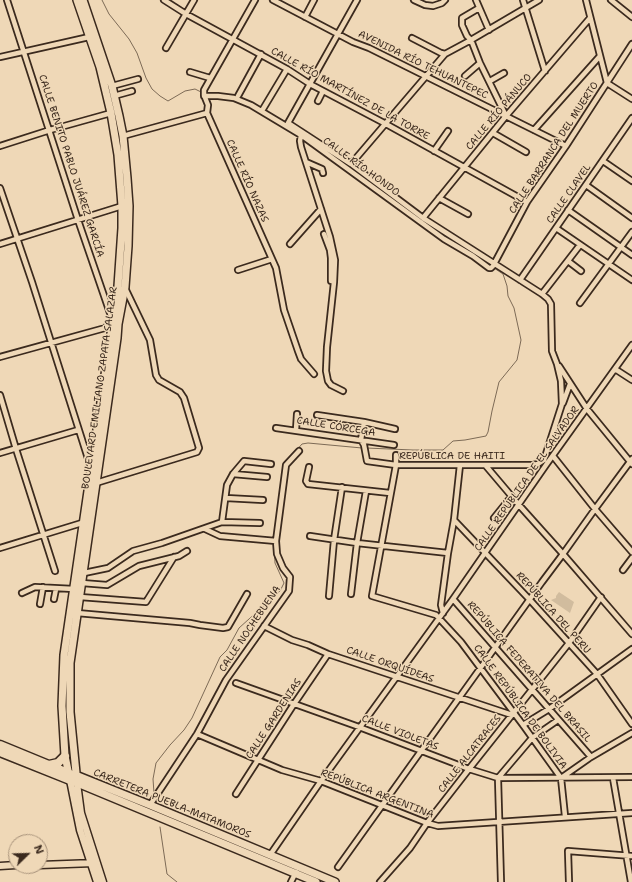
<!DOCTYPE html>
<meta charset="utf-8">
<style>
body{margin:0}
#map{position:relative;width:632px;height:882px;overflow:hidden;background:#efd8b7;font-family:"Shantell Sans",sans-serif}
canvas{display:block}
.north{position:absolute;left:8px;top:834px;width:40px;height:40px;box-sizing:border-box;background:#efd8b7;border:1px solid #a7927a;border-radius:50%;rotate:67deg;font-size:11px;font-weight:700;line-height:16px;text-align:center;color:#3b2a1e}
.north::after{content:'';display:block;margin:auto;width:14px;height:18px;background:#3b2a1e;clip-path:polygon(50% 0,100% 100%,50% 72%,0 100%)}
</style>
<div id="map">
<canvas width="632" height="882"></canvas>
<div class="north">N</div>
</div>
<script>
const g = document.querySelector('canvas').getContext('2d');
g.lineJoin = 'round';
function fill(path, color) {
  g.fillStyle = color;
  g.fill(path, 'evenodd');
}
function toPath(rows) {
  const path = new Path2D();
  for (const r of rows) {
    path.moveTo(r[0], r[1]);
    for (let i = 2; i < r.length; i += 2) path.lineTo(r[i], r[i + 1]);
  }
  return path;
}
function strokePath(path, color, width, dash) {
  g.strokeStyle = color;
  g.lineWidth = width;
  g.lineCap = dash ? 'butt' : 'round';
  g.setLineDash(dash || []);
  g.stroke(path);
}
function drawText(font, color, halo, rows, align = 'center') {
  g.font = font + ' "Shantell Sans",sans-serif';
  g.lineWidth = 3;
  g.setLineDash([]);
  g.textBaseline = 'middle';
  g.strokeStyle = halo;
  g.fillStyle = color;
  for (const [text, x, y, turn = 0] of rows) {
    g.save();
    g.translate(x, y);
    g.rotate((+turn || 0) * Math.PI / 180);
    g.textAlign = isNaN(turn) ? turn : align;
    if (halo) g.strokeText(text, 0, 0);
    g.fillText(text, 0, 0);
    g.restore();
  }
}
fill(toPath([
 [559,592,574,602,570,613,551,600,556,598,556,596]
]), '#d1bc9e');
strokePath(toPath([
 [102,0,109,14,129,39,137,53,146,78,152,89,160,96,168,101,185,91,195,89,201,92],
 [220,94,227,95],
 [338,159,352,168,411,213],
 [427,224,464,248],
 [480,259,491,266],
 [366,448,413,450,443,450,453,441,465,440,486,436,488,432,492,411,499,382,517,360,521,340,514,308,508,296,507,286,503,274,494,268],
 [295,452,302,444,308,443,362,448],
 [277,517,282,477],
 [154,793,153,779,156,763,170,745,184,730,192,718,220,657,227,650,239,628,280,591,284,583,275,563,274,544],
 [160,827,167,874,177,882]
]), '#7c6a56', 1);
const minor = toPath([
 [7,0,78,220,112,319],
 [164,0,186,14,287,69,310,84,386,124,527,202],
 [255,0,204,90,204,95,208,105,207,113,276,268,284,310,298,351,301,359,314,374],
 [273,0,353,42,369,48,566,146],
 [357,0,288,123,351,164,423,218,542,294,548,299,551,304,552,351,557,364,561,381,562,404,544,460,538,464,533,465,396,465,367,461,364,445,361,440,364,422],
 [414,0,425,5,433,6,442,3,445,0],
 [476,0,489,30],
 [523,0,545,71],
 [586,0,607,83,632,99],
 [611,0,632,17],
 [479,8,462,18,462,25,467,36,471,40,480,63,506,116],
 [305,17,314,0],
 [412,38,441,53,445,54],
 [166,48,194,0],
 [0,57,89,37],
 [190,72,210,78],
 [465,76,480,63],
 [490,81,504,73],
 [112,86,138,79],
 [114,96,132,91],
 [204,96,218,96,234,98,251,105,301,135,444,239,473,256,489,268,491,268,493,266,527,202,566,146,632,44],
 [238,96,261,54],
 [318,101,323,91],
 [263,109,287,69],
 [534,130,600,56],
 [493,133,526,152],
 [301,135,300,141,301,147,330,237,335,260,334,282,327,347,326,371,328,381,331,385,343,391],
 [123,136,207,113],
 [0,146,50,130,111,113],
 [434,151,448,131],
 [603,161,632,181],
 [306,162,322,169,323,173],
 [351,164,445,54,471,40,539,0],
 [586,185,632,218],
 [0,188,32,282,91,468],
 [439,198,468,214],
 [568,210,632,255],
 [423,218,506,116,590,18],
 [556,228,632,280],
 [324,234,330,250,331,258,331,281],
 [0,244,122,206],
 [290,244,321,209],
 [568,261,581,271],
 [238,270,272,259],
 [520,280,632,118],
 [542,294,580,245],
 [580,303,632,232],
 [0,357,105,328,112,321],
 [559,366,587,409,632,464],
 [615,369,632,380],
 [0,395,16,449,55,571],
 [563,403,570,384],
 [317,415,364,422,395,429],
 [276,428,394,445],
 [296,430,297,414],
 [0,453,78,430],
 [396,455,396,465,372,596,436,615,461,642,523,725,561,778,565,816],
 [553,456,595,509,632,552],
 [486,466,519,505,563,554,632,634],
 [309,467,306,481,308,484,390,493],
 [233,474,267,477],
 [96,483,197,452,199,448,184,398,180,392,159,380,156,375,150,340,125,288],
 [226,498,263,500],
 [494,518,511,497],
 [454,520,530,600,597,674,632,724],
 [222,522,227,485,233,474,244,461,271,464],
 [205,529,220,536,276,541],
 [310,536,357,543,448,553],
 [0,548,85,522],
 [623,570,632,558],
 [84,573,108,568,133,551,162,543,222,522,260,523],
 [82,583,107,585,139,566,179,556,187,551],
 [22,593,35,587,74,589],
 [351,594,357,543,366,491],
 [329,596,334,540,342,487],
 [80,597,146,602,174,557],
 [54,599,56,589],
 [453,599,591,757],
 [40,604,43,587],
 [77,613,190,623,200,625,223,628,228,627,247,594],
 [443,613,441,605,448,553,454,520,460,465],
 [264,626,292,640,308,645,328,654,512,715],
 [236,683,359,727,469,769,498,778,632,777],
 [523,725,549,709,632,649],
 [197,734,282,770,321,781,427,823,438,826,632,813],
 [561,778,591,757,632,733],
 [613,778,631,882],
 [236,794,294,704,328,654],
 [150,805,197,734,226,680,289,591,290,577,283,568,277,554,276,541,286,465,299,451],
 [270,855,321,781,453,599,546,465,632,345],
 [338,867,542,582,563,554,595,509,632,459],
 [291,882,296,872],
 [380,882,410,848,427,823,469,769,569,643,601,597],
 [501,882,498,778,532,738,558,720],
 [569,882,568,851,632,856]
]);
const tertiary = toPath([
 [70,780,80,830,97,882],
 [77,783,81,813,103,882],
 [40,865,94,863],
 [0,866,16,865]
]);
const primary = toPath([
 [77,0,100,67,111,113,118,155,122,206,122,228,118,286,64,655,62,706,65,756,70,780,316,882],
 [73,774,150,805,335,882],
 [77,783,70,712,70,663,117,338,118,324,125,287,128,246,129,206,127,178,123,136,119,116,112,86,83,0]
]);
const trunk = toPath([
 [0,745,68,773],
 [0,752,70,780],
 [49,765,58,763,65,756]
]);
strokePath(minor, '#3b2a1e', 8);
strokePath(tertiary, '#3b2a1e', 9);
strokePath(primary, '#3b2a1e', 10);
strokePath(trunk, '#3b2a1e', 11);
strokePath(minor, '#efd8b7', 4.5);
strokePath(tertiary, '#efd8b7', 6);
strokePath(primary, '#efd8b7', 7);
strokePath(trunk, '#efd8b7', 8);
drawText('10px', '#3b2a1e', '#efd8b7', [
 ["AVENIDA RÍO TEHUANTEPEC",423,65,26],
 ["CALLE RÍO MARTÍNEZ DE LA TORRE",350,94,29],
 ["CALLE RÍO PÁNUCO",499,112,-50],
 ["CALLE BARRANCA DEL MUERTO",554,148,-57],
 ["CALLE BENITO PABLO JUÁREZ GARCÍA",71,166,72],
 ["CALLE RÍO HONDO",361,167,36],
 ["CALLE RÍO NAZAS",247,181,66],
 ["CALLE CLAVEL",569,194,-55],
 ["BOULEVARD EMILIANO ZAPATA SALAZAR",100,388,-82],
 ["CALLE CÓRCEGA",336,427,9],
 ["REPÚBLICA DE HAITI",452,456],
 ["CALLE REPÚBLICA DE EL SALVADOR",527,479,-55],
 ["REPÚBLICA DEL PERU",553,613,48],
 ["CALLE NOCHEBUENA",250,629,-56],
 ["CALLE ORQUÍDEAS",390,665,19],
 ["REPÚBLICA FEDERATIVA DEL BRASIL",529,672,49],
 ["CALLE REPÚBLICA DE BOLIVIA",520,707,54],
 ["CALLE GARDENIAS",274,719,-57],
 ["CALLE VIOLETAS",400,733,21],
 ["CALLE ALCATRACES",470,754,-52],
 ["REPÚBLICA ARGENTINA",377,794,21],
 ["CARRETERA PUEBLA-MATAMOROS",172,804,22]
]);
</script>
